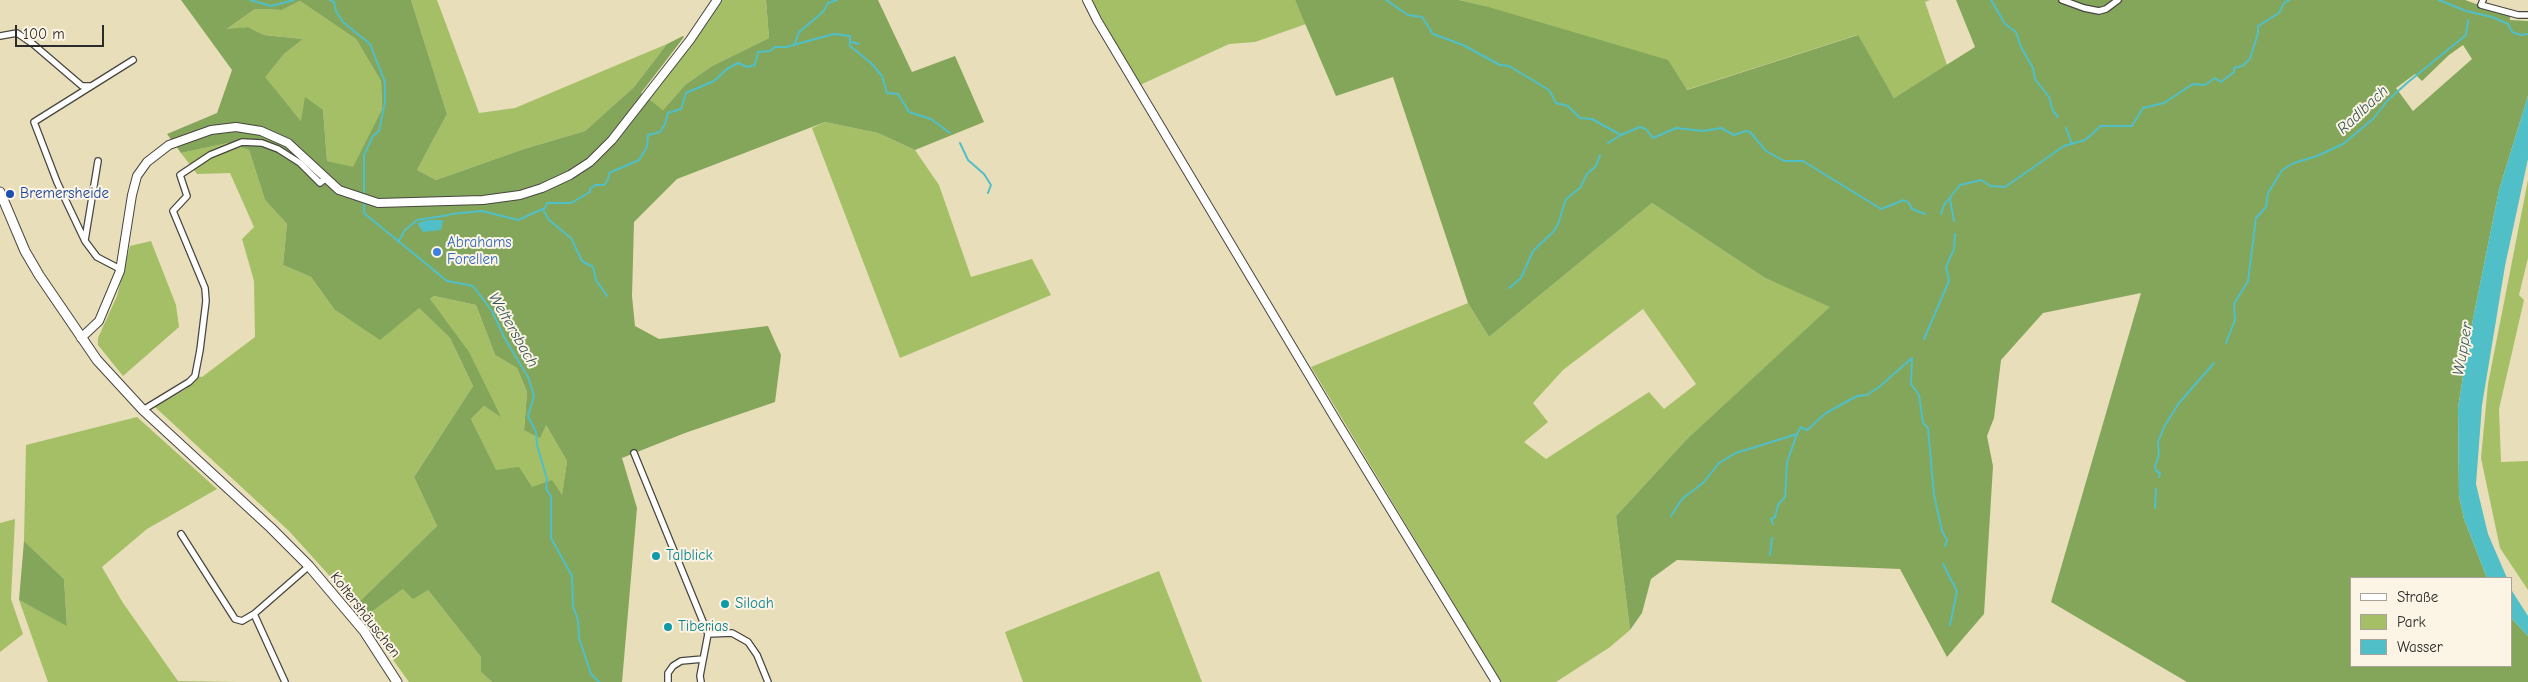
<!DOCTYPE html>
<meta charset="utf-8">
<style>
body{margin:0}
#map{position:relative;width:2528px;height:682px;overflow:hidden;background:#e9deba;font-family:"Comic Neue",sans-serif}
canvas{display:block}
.legend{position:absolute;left:2350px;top:577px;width:162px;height:90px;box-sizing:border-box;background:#fcf5e5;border:1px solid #a8a49b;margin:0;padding:6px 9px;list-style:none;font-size:15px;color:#2b2b2b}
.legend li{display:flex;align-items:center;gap:10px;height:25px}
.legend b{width:25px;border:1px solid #a8a49b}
.scale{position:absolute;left:15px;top:25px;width:89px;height:22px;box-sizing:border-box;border:2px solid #2b2b2b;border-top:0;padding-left:6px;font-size:15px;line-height:18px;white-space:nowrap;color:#2b2b2b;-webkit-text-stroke:4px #fcf5e5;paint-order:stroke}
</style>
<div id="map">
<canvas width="2528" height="682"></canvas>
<ul class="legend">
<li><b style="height:6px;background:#fff"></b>Straße</li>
<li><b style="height:14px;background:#a4bf66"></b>Park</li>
<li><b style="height:14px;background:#51bfc7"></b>Wasser</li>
</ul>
<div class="scale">100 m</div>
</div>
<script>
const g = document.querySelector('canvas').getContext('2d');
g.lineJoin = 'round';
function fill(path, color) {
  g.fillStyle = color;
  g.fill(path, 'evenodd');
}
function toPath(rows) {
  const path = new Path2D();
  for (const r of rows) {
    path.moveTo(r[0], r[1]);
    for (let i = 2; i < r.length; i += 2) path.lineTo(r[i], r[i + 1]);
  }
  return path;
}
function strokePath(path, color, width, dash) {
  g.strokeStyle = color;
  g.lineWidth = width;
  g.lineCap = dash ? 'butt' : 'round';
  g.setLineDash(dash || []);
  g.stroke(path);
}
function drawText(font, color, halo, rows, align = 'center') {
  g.font = font + ' "Comic Neue",sans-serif';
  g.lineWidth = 4;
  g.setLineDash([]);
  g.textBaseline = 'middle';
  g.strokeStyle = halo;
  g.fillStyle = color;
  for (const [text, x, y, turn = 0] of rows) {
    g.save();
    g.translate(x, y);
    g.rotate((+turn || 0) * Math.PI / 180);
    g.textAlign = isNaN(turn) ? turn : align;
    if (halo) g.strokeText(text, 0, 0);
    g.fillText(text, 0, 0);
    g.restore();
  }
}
fill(toPath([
 [411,0,437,0,479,113,515,108,667,44,634,87,585,131,524,149,436,180,417,170,447,114],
 [719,0,766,0,769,38,712,66,685,85,663,110,648,99],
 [1091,0,1295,0,1306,24,1255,42,1229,44,1140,85],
 [1459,0,1930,0,1925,2,1947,65,1894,98,1857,35,1686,90,1485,6],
 [300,1,356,39,381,81,382,109,353,168,327,161,323,110,302,122,264,77,284,54,303,39,264,35,248,27,226,30,255,9,282,10],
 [825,122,878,133,915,150,939,185,971,277,1032,259,1051,295,900,358,812,128],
 [228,143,249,150,265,200,287,224,283,265,311,277,334,309,419,308,450,338,473,386,414,477,437,526,356,605,289,531,155,407,186,389,197,376,202,377,255,337,254,281,242,239,254,227,230,173,197,174,181,153],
 [2528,180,2528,258,2519,295,2524,300,2499,409,2501,462,2528,461,2528,590,2500,548,2481,458,2488,384],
 [1652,203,1765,278,1831,307,1687,439,1616,516,1630,630,1610,647,1556,682,1501,682,1311,367,1468,303,1489,337],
 [1643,309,1696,384,1664,409,1649,392,1546,459,1524,442,1548,422,1533,403,1563,370],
 [151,241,176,305,179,327,123,376,98,345,98,338,117,296,130,246],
 [434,296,476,305,495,355,517,368,527,392,524,430,546,425,567,461,562,496,532,487,496,471,471,419,484,406,500,416,430,299],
 [137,417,217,489,147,529,102,567,123,603,178,681,237,682,48,682,19,600,67,625,64,579,24,541,26,445],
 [15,519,11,599,23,634,0,652,0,523],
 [1159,571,1202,682,1023,682,1005,632],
 [403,589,428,590,481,657,481,672,492,682,409,682,363,618]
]), '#a4bf66');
fill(toPath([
 [181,0,411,0,447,114,417,170,436,180,524,149,585,131,634,87,667,44,683,36,684,37,641,93,663,110,685,85,712,66,769,38,766,0,878,0,912,72,955,56,984,122,915,150,878,133,825,122,677,179,634,222,632,296,635,326,659,339,768,326,781,355,775,402,685,433,622,458,637,508,622,682,492,682,481,672,481,657,428,590,413,599,403,589,363,618,356,605,437,526,414,477,473,386,450,338,419,308,380,340,334,309,311,277,283,265,287,224,265,200,249,150,228,143,181,153,167,134,217,113,232,70],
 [300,1,356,39,381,81,382,109,353,167,327,161,323,110,305,97,301,121,265,77,284,54,303,39,264,35,248,27,227,29,255,9,282,10],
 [434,296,476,305,495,355,517,368,527,392,524,430,540,438,546,425,567,461,562,495,552,480,532,487,519,467,496,470,471,419,484,406,501,417,469,352,430,299],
 [1295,0,1459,0,1485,6,1668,60,1687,90,1858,35,1894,98,1975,47,1956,0,2465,0,2510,16,2510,20,2528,21,2528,96,2499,190,2468,344,2458,408,2459,496,2464,519,2487,578,2352,578,2352,666,2512,666,2512,619,2528,636,2528,682,2187,682,2051,602,2141,293,2043,313,2001,360,1994,418,1987,436,1993,466,1984,614,1947,657,1900,569,1677,560,1651,579,1642,613,1630,630,1616,516,1687,439,1830,307,1765,278,1652,203,1489,337,1468,303,1393,77,1336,96],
 [2463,45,2472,59,2413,111,2396,88,2415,74,2422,81,2449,55],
 [24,541,64,579,67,626,19,600]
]), '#83a65b');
fill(toPath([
 [2528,96,2528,159,2505,266,2482,405,2476,484,2488,534,2507,578,2487,578,2464,519,2459,496,2458,408,2468,344,2499,190],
 [428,220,443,220,441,230,423,232,417,223],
 [2512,591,2528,616,2528,636,2512,619]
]), '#51bfc7');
strokePath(toPath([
 [250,0,271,6,294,0],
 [330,0,334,2,336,11,343,22,370,44,385,82,385,102,379,131,373,136,364,155,364,195],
 [1386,0,1408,15,1422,17,1433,34,1463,45,1500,65,1509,66,1549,90,1556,103,1568,106,1580,118,1592,119,1621,135,1640,127,1646,129,1653,138,1676,128,1703,131,1721,128,1734,135,1746,131,1750,132,1766,151,1784,161,1803,161,1881,209,1904,200,1909,203,1912,209,1925,214],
 [1991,0,2005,24,2016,32,2021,47,2033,68,2035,79,2049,97,2053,111,2058,117],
 [2439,0,2466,11,2492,17,2508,24,2512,32,2521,35,2528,34],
 [852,42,859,44],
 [795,43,799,32,823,12,828,3,837,0],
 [2066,128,2072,144],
 [960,143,968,160,984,174,991,185,988,193],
 [1608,143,1621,135],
 [1950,199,1954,221],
 [364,200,364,213,447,281,473,286,492,311,504,337,528,377,534,396,528,416,536,432,537,445,547,479,546,489,551,496,551,538,572,576,573,606,578,620,579,638,591,674,599,682],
 [543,210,549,220,571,238,582,261,593,267,596,280,607,296],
 [451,214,482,211,518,220,545,208,547,203,571,203,590,192,590,189,595,185,604,185,608,180,609,173,639,160,647,147,648,135,660,132,665,124,668,113,681,109,686,93,714,81,727,69,738,63,747,67,755,65,758,52,770,51,775,47,786,47,834,34,850,36,850,46,871,63,882,76,887,93,898,94,909,112,931,119,950,133],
 [1941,214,1944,205,1960,185,1981,180,1991,186,2005,187,2064,146,2085,140,2101,126,2132,126,2143,108,2164,103,2193,84,2205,85,2215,78,2221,82,2234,72,2234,68,2242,66,2250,59,2258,33,2258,26,2279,13,2284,3,2289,0],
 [398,242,405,230,417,220,449,215],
 [1509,288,1521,278,1533,251,1554,231,1558,224,1566,199,1580,188,1587,174,1596,166,1600,155],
 [1924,339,1949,281,1946,267,1954,249,1955,234],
 [2226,343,2235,320,2234,304,2248,281,2256,218,2266,207,2268,193,2282,170,2294,163,2317,156,2343,144,2373,119,2387,101,2407,83,2466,35,2468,20],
 [1912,358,1911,384,1919,395,1923,423,1928,428,1934,495,1942,531,1947,540,1945,546],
 [2159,477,2160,473,2156,471,2155,466,2159,455,2158,442,2164,427,2179,403,2214,363],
 [2155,508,2156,489],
 [1671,516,1682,499,1704,482,1719,463,1736,453,1797,434,1801,427,1807,430,1826,413,1857,396,1867,395,1879,387,1912,358],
 [1773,524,1771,519,1775,517,1778,505,1785,497,1787,462,1797,434],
 [1770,555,1772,538],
 [1943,564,1957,591,1950,625]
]), '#51bfc7', 2);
const minor = toPath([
 [2062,0,2084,8,2099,11,2106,9,2118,0],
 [2483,0,2481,5,2518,15,2528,15],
 [0,36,17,33,33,44,82,86,91,86],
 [85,240,98,161],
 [120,269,97,257,85,241,57,182,34,122,133,60],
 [143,410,189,382,195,376,200,350,206,301,205,288,173,211,187,196,180,175,210,155,242,142,262,143,278,149,300,163,320,183,325,179],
 [634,453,708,634,700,676,701,682],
 [181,534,235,619,242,621,254,614,309,566],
 [254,614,285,682],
 [708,634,732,633,748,642,757,655,768,682],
 [668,682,668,673,673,666,681,661,703,659]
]);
const tertiary = toPath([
 [1087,0,1097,20,1336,420,1496,682],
 [81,338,99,321,120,271,132,195,137,176,147,162,169,145,211,130,236,127,261,131,288,143,339,190,378,203,483,200,520,195,542,188,570,175,590,162,612,140,690,40,717,0]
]);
const secondary = toPath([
 [0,192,25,251,39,275,97,360,143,410,271,528,309,566,364,631,397,682]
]);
strokePath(minor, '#484640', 8);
strokePath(tertiary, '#484640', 10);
strokePath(secondary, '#484640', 11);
strokePath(minor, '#fff', 5.5);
strokePath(tertiary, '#fff', 8);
strokePath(secondary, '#fff', 9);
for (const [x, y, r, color] of [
 [10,194,5,"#1a4fb4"],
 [437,252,5,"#3f7fe0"],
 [656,556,5,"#0f9aa8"],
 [725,604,5,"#0f9aa8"],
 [668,627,5,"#0f9aa8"]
]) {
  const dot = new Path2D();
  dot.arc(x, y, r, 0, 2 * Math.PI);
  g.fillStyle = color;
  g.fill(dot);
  strokePath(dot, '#fcf5e5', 2);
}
drawText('15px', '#164399', '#fcf5e5', [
 ["Bremersheide",20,194]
], 'left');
drawText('15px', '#366cbe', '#fcf5e5', [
 ["Abrahams",447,243],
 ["Forellen",447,260]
], 'left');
drawText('15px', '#0d838f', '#fcf5e5', [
 ["Talblick",666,556],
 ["Siloah",735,604],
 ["Tiberias",678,627]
], 'left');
drawText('15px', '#2b2b2b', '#fcf5e5', [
 ["Koltershäuschen",365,615,52]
]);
drawText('italic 16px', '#36575a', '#fcf5e5', [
 ["Radlbach",2363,110,-43],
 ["Weltersbach",513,330,60],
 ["Wupper",2463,349,-80]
]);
</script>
